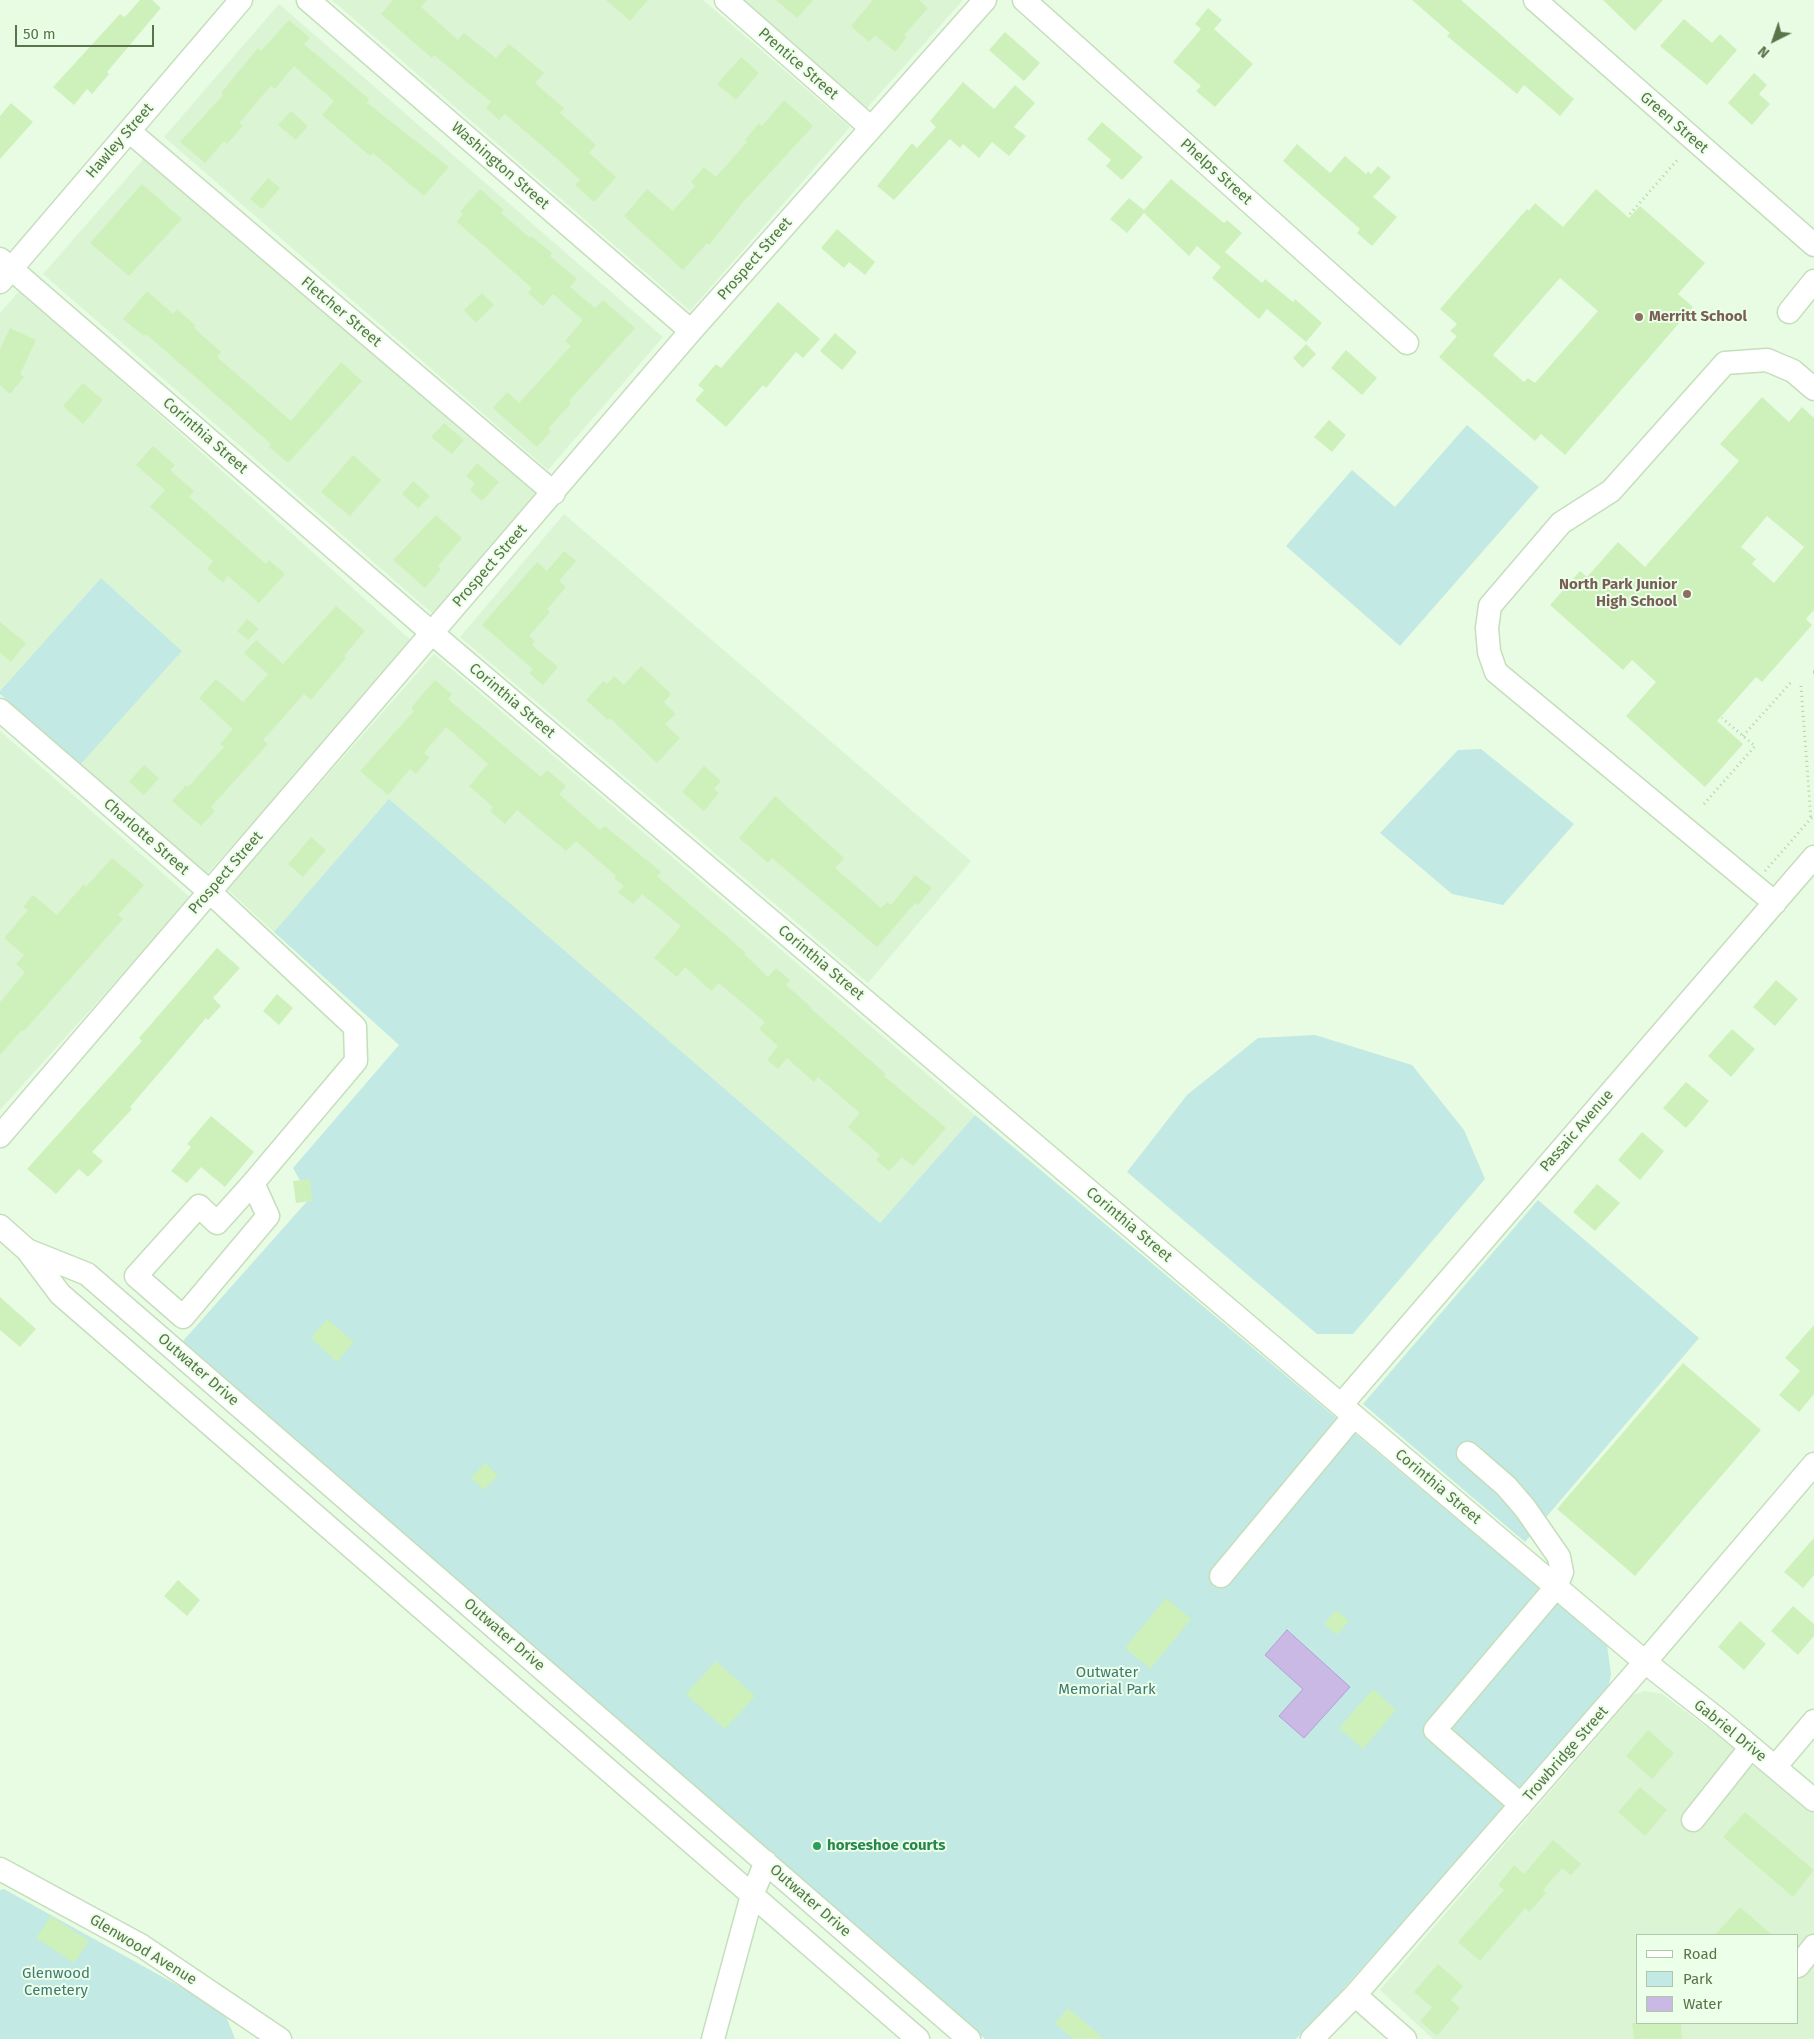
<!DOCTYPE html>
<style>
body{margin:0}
#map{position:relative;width:1814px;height:2039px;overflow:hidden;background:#e7fce3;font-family:"Fira Sans",sans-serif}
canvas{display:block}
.legend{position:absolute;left:1636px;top:1934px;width:162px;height:90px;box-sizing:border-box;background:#ecffe9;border:1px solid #b2c7a9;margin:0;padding:6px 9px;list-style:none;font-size:15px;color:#5a7449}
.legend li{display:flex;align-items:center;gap:10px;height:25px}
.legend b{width:25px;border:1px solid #b2c7a9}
.north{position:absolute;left:1749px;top:15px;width:50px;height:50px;-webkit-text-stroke:4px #ecffe9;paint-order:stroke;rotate:221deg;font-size:14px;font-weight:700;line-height:20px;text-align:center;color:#5a7449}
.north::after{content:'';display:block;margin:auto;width:18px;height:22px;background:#5a7449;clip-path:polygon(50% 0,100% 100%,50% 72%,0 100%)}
.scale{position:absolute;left:15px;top:25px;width:139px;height:22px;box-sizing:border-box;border:2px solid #5a7449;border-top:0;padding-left:6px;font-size:15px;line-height:18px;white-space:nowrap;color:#5a7449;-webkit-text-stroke:4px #ecffe9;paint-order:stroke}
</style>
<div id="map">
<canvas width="1814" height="2039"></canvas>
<ul class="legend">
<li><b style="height:6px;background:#fff"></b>Road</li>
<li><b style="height:14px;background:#c2e9e3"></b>Park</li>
<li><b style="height:14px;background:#cab8e5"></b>Water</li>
</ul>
<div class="north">N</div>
<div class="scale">50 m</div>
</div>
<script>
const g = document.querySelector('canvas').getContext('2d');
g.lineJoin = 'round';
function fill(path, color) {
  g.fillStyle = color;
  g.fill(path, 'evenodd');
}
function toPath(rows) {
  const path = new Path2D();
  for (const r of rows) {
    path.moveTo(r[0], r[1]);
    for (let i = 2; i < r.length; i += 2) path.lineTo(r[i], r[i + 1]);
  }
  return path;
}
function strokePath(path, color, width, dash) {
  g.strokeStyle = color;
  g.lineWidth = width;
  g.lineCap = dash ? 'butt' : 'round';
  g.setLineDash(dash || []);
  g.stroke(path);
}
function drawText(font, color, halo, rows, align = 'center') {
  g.font = font + ' "Fira Sans",sans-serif';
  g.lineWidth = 4;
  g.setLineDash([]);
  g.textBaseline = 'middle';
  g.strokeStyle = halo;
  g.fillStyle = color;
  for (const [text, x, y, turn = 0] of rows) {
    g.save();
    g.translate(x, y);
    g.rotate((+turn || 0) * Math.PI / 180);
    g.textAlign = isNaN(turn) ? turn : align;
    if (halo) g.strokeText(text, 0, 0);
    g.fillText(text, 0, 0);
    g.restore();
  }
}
fill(toPath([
 [332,0,703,0,850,127,690,311],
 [744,0,963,0,866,109],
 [279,4,663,337,548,470,164,137],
 [147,155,537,495,433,614,43,274],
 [20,290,414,643,206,875,81,764,182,651,101,578,0,691,0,313],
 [564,514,971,861,868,983,460,637],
 [434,654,975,1115,880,1223,389,800,274,932,227,889],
 [0,731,191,898,0,1110],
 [1645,1691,1662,1694,1734,1747,1814,1813,1814,2039,1433,2039,1380,1990,1633,1695],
 [1638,1935,1798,1935,1798,2023,1638,2023]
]), '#dbf5d4');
fill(toPath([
 [1467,425,1539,487,1400,646,1286,546,1352,470,1395,507],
 [101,578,182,651,81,764,0,694,0,691],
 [1481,749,1574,824,1503,905,1452,894,1380,833,1458,750],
 [389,799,880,1223,975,1115,1607,1645,1611,1674,1608,1690,1329,2005,1296,2039,985,2039,183,1341,310,1198,293,1168,399,1045,274,932],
 [1315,1035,1412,1065,1464,1130,1485,1179,1353,1334,1317,1334,1127,1172,1187,1095,1258,1038],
 [1538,1200,1699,1338,1525,1542,1363,1404],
 [4,1889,224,2011,235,2039,0,2039,0,1890]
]), '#c2e9e3');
const water = toPath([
 [1287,1630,1350,1687,1304,1738,1279,1716,1303,1689,1265,1655,1287,1630]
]);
fill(water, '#cab8e5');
strokePath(water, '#b59ed7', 1);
fill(toPath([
 [140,0,152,0,161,8,107,72,109,74,92,94,87,89,74,105,53,87,120,14,125,17],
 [393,0,427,0,421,7,458,40,464,33,496,58,509,44,544,73,535,83,564,108,560,113,596,145,589,153,616,177,594,202,575,185,580,180,555,157,505,114,499,120,486,108,491,102,434,55,432,58,381,14],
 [606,0,648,0,630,21],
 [776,0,813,0,797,18],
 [873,0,919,0,928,8,904,35,907,37,895,52,875,35,869,42,851,26],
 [1412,0,1461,0,1574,99,1560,116,1524,85,1517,94,1447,36,1450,33],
 [1603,0,1663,0,1635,31],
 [1208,8,1222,20,1214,29,1253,64,1215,107,1196,91,1201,86,1173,62,1201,29,1195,24],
 [1684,19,1712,43,1720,34,1737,50,1707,85,1660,46],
 [289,20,310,38,304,44,369,99,367,103,449,167,424,196,373,153,370,156,322,115,334,101,294,66,275,89,271,86,239,123,243,126,227,144,224,141,205,163,180,142,223,95,221,93,258,48,261,51],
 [1005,32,1040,63,1024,81,989,50],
 [741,57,759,73,736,100,717,84],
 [1754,73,1767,85,1759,94,1770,104,1752,125,1728,103],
 [963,82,994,109,1015,85,1035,103,1014,127,1026,136,1009,156,992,142,979,158,963,144,960,148,950,139,894,200,877,186,912,143,917,148,936,127,930,121],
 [784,100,813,126,744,201,709,245,707,243,683,270,624,216,647,189,673,211,695,186,691,182,704,167,716,177,747,142,745,140,759,123,762,126],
 [11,103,33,122,0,159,0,116],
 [291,111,308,126,296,140,278,125],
 [1102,122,1143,157,1122,180,1106,166,1111,160,1087,139],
 [1297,144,1330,173,1345,156,1366,174,1368,171,1371,174,1378,166,1391,177,1373,197,1397,217,1372,246,1357,233,1360,229,1283,161],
 [268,178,280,188,262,209,250,199],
 [1171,179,1224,223,1227,220,1242,233,1225,252,1262,283,1265,279,1293,302,1295,299,1322,323,1306,342,1267,309,1259,319,1212,278,1221,267,1197,246,1189,256,1144,213,1127,233,1110,219,1129,198,1144,210],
 [142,184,182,219,129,276,90,243],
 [480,189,504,210,501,213,530,238,531,236,552,253,550,256,577,279,570,287,595,308,603,300,635,328,569,401,571,403,548,429,551,431,537,447,493,408,507,392,519,403,571,346,565,341,583,320,553,294,543,306,528,293,532,288,457,222,463,214,460,212],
 [1596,189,1629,218,1640,206,1705,263,1678,294,1693,307,1565,455,1541,434,1535,441,1439,357,1457,336,1450,331,1457,324,1440,309,1527,209,1529,211,1535,203,1563,227],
 [1560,278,1598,311,1535,383,1528,378,1524,382,1493,355],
 [837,229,875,262,865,275,849,262,844,268,821,248],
 [147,291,173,314,177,309,196,326,194,328,221,352,217,357,291,421,341,362,362,381,288,463,269,447,271,444,209,389,146,334,144,336,123,319],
 [482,293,494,305,476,323,464,310],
 [778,302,820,339,803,358,796,352,766,388,763,385,726,427,695,400,704,390,698,385,716,364,721,368],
 [10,328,36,340,20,374,24,377,10,394,0,385,0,349],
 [835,333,857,352,842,370,820,351],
 [1306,344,1316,354,1303,368,1293,358],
 [1346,350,1377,378,1362,395,1331,368],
 [83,383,103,400,83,424,63,406],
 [1762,397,1789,422,1802,407,1814,418,1814,610,1806,619,1812,625,1762,682,1756,677,1717,721,1743,744,1705,787,1626,716,1656,682,1632,660,1623,670,1550,605,1580,571,1587,577,1618,542,1645,567,1739,461,1720,444],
 [1767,516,1804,547,1774,583,1752,564,1756,559,1741,547],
 [1329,420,1346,435,1332,452,1314,437],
 [444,423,464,440,452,454,431,437],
 [153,446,175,465,170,470,194,491,189,497,266,564,269,560,285,574,259,603,228,576,223,583,207,569,213,561,150,507,165,490,136,465],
 [353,455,381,480,350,516,321,492],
 [477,463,499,482,482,501,470,490,475,484,466,476],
 [413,481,430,496,418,508,402,494],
 [436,515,462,538,438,566,441,569,425,588,393,560],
 [564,551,576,561,559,581,566,587,547,609,550,612,529,636,535,641,532,645,558,667,543,685,529,673,533,669,482,625,537,562,547,571],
 [336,606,365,631,344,656,346,658,311,700,304,694,263,740,268,744,211,807,215,811,201,826,172,801,186,785,188,787,224,747,220,744,233,729,199,698,216,679,243,702,268,674,244,653,256,640,283,664],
 [247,619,259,629,248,640,237,631],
 [0,622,26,643,11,662,0,653],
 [641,666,671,694,664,702,676,714,665,724,680,738,657,763,610,718,608,720,586,700,603,681,607,684,614,676,624,685],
 [435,680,452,694,448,699,541,777,547,770,566,786,559,794,600,830,605,826,661,872,657,876,746,953,744,954,768,977,776,968,790,980,786,985,811,1007,810,1008,886,1074,884,1076,946,1128,913,1166,902,1157,889,1171,876,1160,880,1155,848,1127,860,1113,818,1077,814,1082,787,1058,778,1069,767,1060,778,1046,759,1029,765,1022,719,983,711,991,685,967,677,977,654,958,681,926,642,894,633,904,618,892,624,886,614,878,616,876,576,841,566,851,517,810,505,824,490,811,493,807,469,786,488,764,446,727,424,753,430,757,416,774,410,769,388,795,360,771,414,711,411,708],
 [144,765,159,778,144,795,129,782],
 [704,766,721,781,714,789,719,793,704,811,682,792],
 [775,796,844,858,835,868,881,908,887,902,891,905,915,875,932,888,918,905,915,903,877,947,772,858,768,863,739,838],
 [311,837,326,850,303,877,288,864],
 [112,858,144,885,118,915,123,919,24,1031,22,1030,0,1055,0,1002,25,972,16,964,24,955,4,938,28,910,23,907,33,895,57,915,84,884,86,887],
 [217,948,240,968,213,998,221,1006,208,1020,206,1018,130,1107,132,1109,92,1152,103,1161,88,1177,79,1169,56,1194,27,1169,142,1041,139,1038],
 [1776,980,1798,999,1775,1026,1753,1007],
 [277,994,293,1008,279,1025,263,1011],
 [1732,1029,1755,1049,1731,1077,1708,1056],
 [1686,1082,1709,1101,1686,1128,1663,1108],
 [211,1116,254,1152,225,1187,201,1167,187,1183,171,1171,191,1147,187,1144],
 [1642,1132,1664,1151,1640,1180,1618,1160],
 [310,1179,312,1201,296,1203,293,1181],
 [1597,1184,1620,1203,1595,1231,1573,1212],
 [0,1297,36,1329,20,1347,0,1330],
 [327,1319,354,1342,337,1362,311,1338],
 [1814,1325,1814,1394,1799,1412,1779,1395,1800,1371,1785,1358],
 [1683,1363,1761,1430,1635,1576,1557,1509],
 [485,1463,498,1475,484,1490,471,1478],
 [1814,1538,1814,1575,1803,1588,1784,1572],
 [178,1580,200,1600,187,1616,164,1596],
 [1166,1598,1191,1619,1150,1669,1125,1648],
 [1793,1606,1814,1624,1814,1636,1798,1655,1771,1631],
 [1336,1610,1349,1621,1337,1635,1324,1624],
 [1740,1621,1766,1644,1744,1670,1718,1647],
 [716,1661,755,1696,725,1729,686,1694],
 [1373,1689,1396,1710,1363,1749,1339,1728],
 [1648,1730,1674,1753,1652,1779,1626,1756],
 [1640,1787,1667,1810,1645,1836,1618,1812],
 [1745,1812,1814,1870,1793,1897,1723,1837],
 [1553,1840,1581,1864,1571,1875,1562,1868,1543,1890,1546,1893,1529,1912,1525,1908,1480,1961,1458,1942,1504,1890,1498,1885,1514,1865,1524,1874],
 [1740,1907,1772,1935,1715,1935],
 [51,1916,89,1941,74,1963,36,1938],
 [1438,1964,1463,1986,1451,2000,1460,2008,1437,2036,1420,2021,1432,2007,1414,1992],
 [1068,2008,1104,2039,1073,2039,1055,2023],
 [1632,2023,1681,2023,1682,2039,1634,2039]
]), '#cef1bb');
const minor = toPath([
 [308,0,691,331],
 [726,0,870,127],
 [1024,0,1407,343],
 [1535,0,1814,245],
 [129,131,554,493],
 [0,259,432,633,1341,1405,1645,1662,1720,1721,1814,1800],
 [0,282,241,0],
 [1789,312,1814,281],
 [0,710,210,892,355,1027,356,1061,253,1183,268,1216,183,1317,136,1276,199,1206,217,1223,253,1183],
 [1775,903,1496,672,1489,652,1487,628,1490,606,1561,523,1611,491,1725,363,1767,360,1793,371,1814,389],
 [0,1136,691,331,985,0],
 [0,1226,27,1250,60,1294,918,2039],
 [27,1250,87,1274,969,2039],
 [1341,1405,1814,857],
 [1468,1453,1506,1486,1525,1508,1559,1557,1562,1572,1556,1587,1435,1730,1521,1805],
 [1221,1576,1354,1416],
 [1775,1767,1814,1721],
 [1693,1820,1751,1747],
 [0,1869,142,1946,280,2039],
 [1798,1966,1814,1946],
 [1355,1995,1405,2039],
 [713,2039,752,1895,766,1862],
 [1312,2039,1355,1995,1645,1662,1814,1464]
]);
strokePath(minor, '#c5debc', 25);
strokePath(toPath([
 [1630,214,1679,158],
 [1813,672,1814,672],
 [1801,686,1811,819],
 [1743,736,1793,680],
 [1704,804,1755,746,1722,718],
 [1765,871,1814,815]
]), '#b2d69e', 3, [1, 4]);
strokePath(minor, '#fff', 22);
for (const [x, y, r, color] of [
 [1639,317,5,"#8d6e63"],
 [1687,594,5,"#8d6e63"],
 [817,1846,5,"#2e9e5b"]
]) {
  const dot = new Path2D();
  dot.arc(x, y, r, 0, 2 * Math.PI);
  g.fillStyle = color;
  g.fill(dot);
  strokePath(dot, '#ecffe9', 2);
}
drawText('15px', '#5a7449', '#ecffe9', [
 ["Prentice Street",798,64,41],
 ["Green Street",1674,123,41],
 ["Hawley Street",120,141,-49],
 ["Washington Street",500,166,41],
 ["Phelps Street",1216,172,42],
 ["Prospect Street",755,259,-49],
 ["Fletcher Street",341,312,40],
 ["Corinthia Street",205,436,41],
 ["Prospect Street",490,566,-49],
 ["Corinthia Street",512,701,40],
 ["Charlotte Street",146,837,41],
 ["Prospect Street",226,873,-49],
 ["Corinthia Street",821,963,40],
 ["Passaic Avenue",1577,1131,-49],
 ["Corinthia Street",1129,1225,40],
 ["Outwater Drive",198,1370,41],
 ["Corinthia Street",1438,1487,40],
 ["Outwater Drive",504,1635,41],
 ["Gabriel Drive",1730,1731,39],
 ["Trowbridge Street",1566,1754,-49],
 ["Outwater Drive",810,1901,41],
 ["Glenwood Avenue",143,1950,31]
]);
drawText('bold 15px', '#785e54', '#ecffe9', [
 ["Merritt School",1649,317],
 ["North Park Junior",1677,585,"right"],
 ["High School",1677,602,"right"]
], 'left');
drawText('15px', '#427977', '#ecffe9', [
 ["Outwater",1107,1673],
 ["Memorial Park",1107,1690],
 ["Glenwood",56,1974],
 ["Cemetery",56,1991]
]);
drawText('bold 15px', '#27864d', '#ecffe9', [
 ["horseshoe courts",827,1846]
], 'left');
</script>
